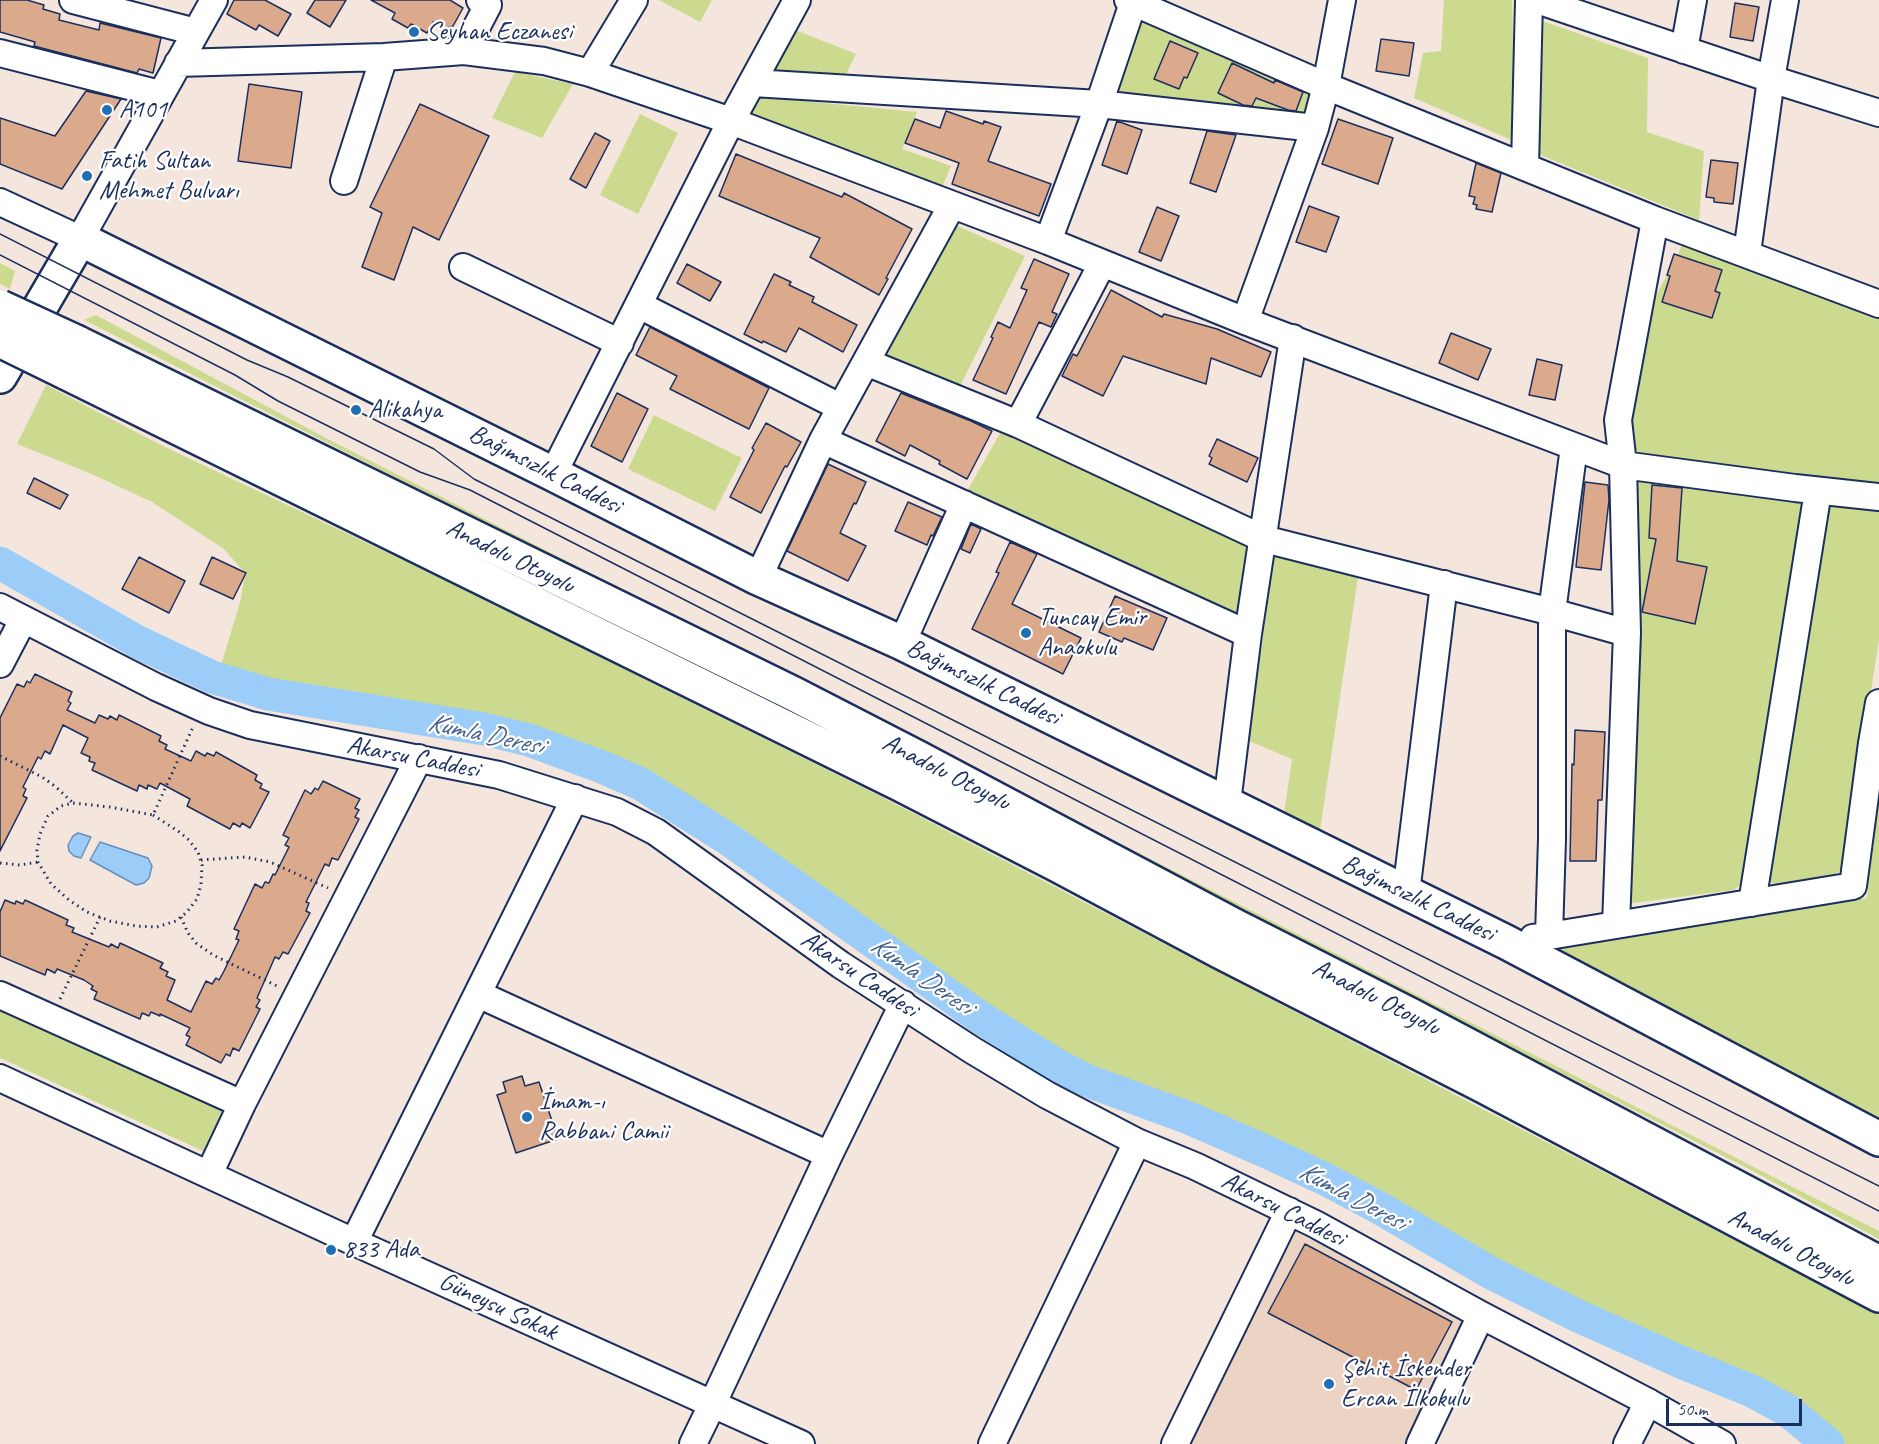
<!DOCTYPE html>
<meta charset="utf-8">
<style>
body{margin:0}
#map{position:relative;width:1879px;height:1444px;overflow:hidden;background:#f4e6dd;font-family:Caveat,sans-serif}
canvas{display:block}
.scale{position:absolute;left:1666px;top:1399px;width:136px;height:27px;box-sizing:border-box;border:3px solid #1b2f5e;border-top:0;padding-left:8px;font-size:18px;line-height:21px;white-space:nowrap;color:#1b2f5e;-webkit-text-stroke:4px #fff;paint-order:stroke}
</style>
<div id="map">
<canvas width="1879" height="1444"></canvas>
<div class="scale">50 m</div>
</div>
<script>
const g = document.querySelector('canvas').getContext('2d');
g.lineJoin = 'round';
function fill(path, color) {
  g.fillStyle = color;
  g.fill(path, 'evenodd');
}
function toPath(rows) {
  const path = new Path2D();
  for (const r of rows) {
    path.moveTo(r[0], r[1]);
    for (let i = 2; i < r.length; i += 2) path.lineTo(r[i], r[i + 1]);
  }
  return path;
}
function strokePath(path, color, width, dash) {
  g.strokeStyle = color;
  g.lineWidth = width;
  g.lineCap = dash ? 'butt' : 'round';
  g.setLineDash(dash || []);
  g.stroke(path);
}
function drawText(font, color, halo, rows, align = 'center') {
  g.font = font + ' Caveat,sans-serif';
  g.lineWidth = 4.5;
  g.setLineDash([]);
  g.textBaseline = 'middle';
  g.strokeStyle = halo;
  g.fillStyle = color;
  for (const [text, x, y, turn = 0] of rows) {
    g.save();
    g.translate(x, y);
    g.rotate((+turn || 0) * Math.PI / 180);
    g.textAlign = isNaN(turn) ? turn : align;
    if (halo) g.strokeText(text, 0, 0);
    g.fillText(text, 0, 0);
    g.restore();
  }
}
fill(toPath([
 [1293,1230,1469,1323,1410,1444,1189,1444]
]), '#ecd4c5');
fill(toPath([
 [659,0,712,0,700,22],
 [1444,0,1512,0,1516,142,1414,98,1423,53,1441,51],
 [1141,19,1317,91,1307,119,1111,98],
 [1537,19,1648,58,1647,132,1704,151,1699,220,1538,154],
 [795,30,856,54,842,82,769,76],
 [515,72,573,84,542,138,492,118],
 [761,97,917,112,902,149,951,166,940,192,749,116],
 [640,114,678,133,638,214,600,195],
 [953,224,1025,256,960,386,884,357],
 [1684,239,1879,316,1879,484,1818,480,1652,456,1640,453,1629,445,1631,407,1647,312,1678,255],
 [0,263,15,271,10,289,0,284],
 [96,315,324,437,1879,1231,1879,1239,1747,1168,1115,845,785,674,84,320],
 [46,385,161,445,426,571,880,796,1879,1315,1879,1444,1841,1444,1803,1410,1751,1376,1732,1370,1581,1305,1406,1210,1287,1152,1164,1098,1092,1072,1053,1053,659,783,605,755,507,723,260,680,221,665,241,599,245,573,224,549,152,502,87,472,17,444],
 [654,415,742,458,715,511,628,469],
 [1002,430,1253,550,1241,624,965,495],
 [1637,479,1805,497,1743,883,1734,890,1633,903,1625,901,1637,657],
 [1834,503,1879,508,1879,640,1843,867,1833,876,1783,885,1767,882,1827,508],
 [1274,555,1358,577,1320,830,1284,814,1292,759,1249,741],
 [1879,800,1879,1121,1547,948,1867,898],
 [0,1008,222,1110,203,1151,0,1058]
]), '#cbda8e');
const water = toPath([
 [78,833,91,837,81,858,74,856,69,851,68,845,73,836,78,833],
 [100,842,148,858,152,866,149,878,144,883,136,885,90,860,100,842]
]);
fill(water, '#9ccdf8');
strokePath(water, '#688eba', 1.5);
strokePath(toPath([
 [0,563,138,642,212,677,268,694,484,729,529,740,602,767,641,784,728,839,981,1018,1060,1067,1088,1081,1189,1118,1267,1152,1327,1180,1376,1206,1491,1273,1578,1316,1683,1363,1752,1391,1787,1410,1828,1444]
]), '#9ccdf8', 33);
const building = toPath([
 [0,0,27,0,44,5,43,9,60,14,59,20,99,30,100,23,161,38,153,73,139,69,137,73,34,46,35,42,0,32,0,0],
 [234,0,265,0,291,14,278,36,259,25,256,30,227,14,234,0],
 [315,0,346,0,330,27,307,13,315,0],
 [371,0,450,0,463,8,453,26,445,29,433,22,427,33,411,24,408,28,392,19,395,13,371,0],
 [1735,3,1759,7,1753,41,1730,37,1735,3],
 [1381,39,1414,43,1409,76,1376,71,1381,39],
 [1170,41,1198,53,1187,78,1184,77,1179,89,1154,79,1170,41],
 [1232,63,1274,83,1275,80,1303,92,1296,111,1288,110,1256,98,1252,106,1243,105,1218,93,1232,63],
 [249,84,302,92,291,168,238,161,249,84],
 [86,91,121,99,62,189,0,164,0,118,55,136,86,91],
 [420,104,489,136,439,240,413,227,394,280,362,267,382,213,370,207,420,104],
 [946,111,983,124,984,121,1001,127,988,161,1051,184,1039,216,952,184,959,163,905,143,915,119,940,128,946,111],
 [1338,119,1393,138,1378,184,1322,164,1338,119],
 [1117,121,1142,130,1127,174,1102,165,1117,121],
 [1207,131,1236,135,1216,192,1190,183,1207,131],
 [595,133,610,141,586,188,570,179,595,133],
 [736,154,842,197,844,193,912,229,886,278,888,279,879,295,810,257,820,238,719,196,736,154],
 [1711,160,1738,163,1733,204,1714,202,1714,198,1706,197,1711,160],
 [1476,163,1501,173,1492,212,1476,209,1477,205,1473,204,1475,197,1469,196,1476,163],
 [1309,206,1339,217,1326,252,1296,242,1309,206],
 [1157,207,1179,216,1161,261,1139,252,1157,207],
 [1674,254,1722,270,1715,291,1720,293,1712,318,1662,302,1670,276,1667,275,1674,254],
 [1034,259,1069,274,1052,312,1057,314,1051,327,1039,322,1006,394,973,380,993,338,991,337,998,322,1010,328,1027,290,1021,288,1034,259],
 [687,264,721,282,710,301,677,283,687,264],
 [774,274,791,282,789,285,814,297,812,302,857,325,843,352,799,328,786,352,763,341,762,343,744,334,774,274],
 [1111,290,1162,317,1164,314,1217,329,1271,352,1261,377,1211,358,1206,384,1123,356,1103,396,1062,376,1073,354,1077,356,1111,290],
 [650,327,769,388,749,429,670,389,677,376,636,355,650,327],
 [1451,333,1491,349,1478,380,1439,363,1451,333],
 [1537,359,1562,365,1555,400,1529,395,1537,359],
 [617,393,648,409,622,462,591,446,617,393],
 [901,393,971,421,992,431,967,479,939,464,940,461,910,445,905,456,876,441,901,393],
 [766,423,801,442,787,467,785,466,761,513,730,497,754,450,752,448,766,423],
 [1217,439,1258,458,1247,482,1209,464,1212,458,1209,456,1217,439],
 [828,464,866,482,856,504,854,503,840,533,866,546,848,581,787,551,828,464],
 [34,478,68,495,60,509,27,493,34,478],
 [1585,482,1608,485,1609,500,1601,570,1576,567,1585,482],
 [1652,485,1682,488,1677,561,1707,567,1695,624,1642,612,1656,539,1649,538,1652,485],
 [908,502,942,517,933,536,931,535,927,545,895,531,908,502],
 [971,524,981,529,970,553,961,549,971,524],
 [1010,542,1037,554,1012,604,1081,638,1063,674,972,629,999,573,996,572,1010,542],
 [139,557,185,581,169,613,122,589,139,557],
 [212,557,246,573,233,599,200,584,212,557],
 [1115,596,1167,618,1153,650,1124,638,1122,642,1099,632,1115,596],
 [35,674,72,692,68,701,71,703,67,710,95,723,99,715,108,719,110,716,117,720,119,715,161,736,159,741,167,745,165,749,191,761,196,751,205,756,207,753,214,756,216,752,257,775,255,780,262,784,260,788,269,792,250,828,242,823,240,827,233,823,230,829,187,806,190,799,160,783,157,789,148,785,147,789,139,785,137,791,92,770,95,763,89,761,90,757,81,753,88,738,63,725,50,754,45,751,41,759,38,757,23,787,26,789,23,796,27,798,0,851,0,718,17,684,24,687,27,681,30,683,35,674],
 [1575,730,1605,732,1602,800,1598,800,1596,861,1570,861,1572,764,1574,765,1575,730],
 [323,781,360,799,355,808,359,810,355,817,359,819,338,860,332,858,329,866,325,864,306,902,309,903,306,911,310,913,288,954,283,952,279,959,275,957,257,998,260,1000,256,1007,260,1009,239,1051,233,1048,230,1056,226,1054,221,1063,186,1045,190,1037,186,1035,190,1028,160,1014,160,1016,151,1012,149,1016,142,1013,140,1019,94,999,97,992,91,989,93,986,84,980,57,969,55,973,47,969,45,975,0,956,0,912,5,900,15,904,16,901,23,904,25,900,68,920,66,925,74,928,72,932,109,947,111,944,118,948,120,943,163,963,160,968,168,972,166,976,175,980,167,1000,191,1012,206,981,212,984,216,978,219,980,224,971,239,940,236,939,239,931,234,929,255,884,262,888,265,882,269,883,273,874,275,875,289,847,285,845,289,838,283,835,305,790,311,794,315,788,318,790,323,781],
 [522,1076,525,1086,539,1082,558,1139,516,1153,497,1095,506,1092,503,1082,522,1076],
 [1305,1244,1452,1322,1416,1390,1268,1313,1305,1244]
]);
fill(building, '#dbaa8d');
strokePath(building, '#1b2f5e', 1.5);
const minor = toPath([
 [73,0,196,32],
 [1128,0,1326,86,1655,220,1879,304],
 [1537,0,1771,79,1879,113],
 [1684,50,1693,0],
 [464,51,488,5,480,0],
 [0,53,160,94],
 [178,63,384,57,464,51,544,61,590,73,731,121,1048,241,1245,321,1623,465,1795,488,1879,497],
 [590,73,634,0],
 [753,83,1099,104,1315,128],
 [1525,167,1529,0],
 [344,181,384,57],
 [0,202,80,239,214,0],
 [1048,241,1099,104,1134,0],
 [1747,253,1771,79,1785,0],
 [463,267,620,343],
 [639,305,840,407],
 [1245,321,1315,128,1326,86,1342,0],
 [866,362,1018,424,1264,539,1552,612,1627,633],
 [1018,424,1102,264],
 [823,440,1248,634],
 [553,474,731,121,797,0],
 [758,578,823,440,952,205],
 [0,607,156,687,209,711,250,725,499,775,617,812,656,832,841,965,972,1050,1047,1095,1137,1142,1195,1166,1315,1224,1481,1315,1648,1402,1722,1444],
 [902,643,964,504],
 [0,664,23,620],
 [1227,803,1248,634,1293,338],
 [1406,893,1444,584],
 [1752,903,1818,491],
 [1616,925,1853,886,1872,743,1879,703],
 [1549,936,1616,925,1627,633,1623,465,1618,420,1655,220],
 [1533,938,1549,936,1552,839,1552,612,1574,447],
 [478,994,829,1155],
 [0,995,242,1104],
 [0,1078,354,1242,801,1444],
 [209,1174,242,1104,419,758],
 [354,1242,575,798],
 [693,1444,712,1405,829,1155,903,1004],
 [992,1444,1137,1142],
 [1175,1444,1289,1211],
 [1420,1444,1481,1315],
 [1627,1444,1648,1402]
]);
const major = toPath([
 [0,376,80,239,553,474,758,578,902,643,1506,942,1879,1139]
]);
const highway = toPath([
 [78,343,794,694,918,758,1235,926,1412,1016,1879,1263],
 [65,372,900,784,1056,864,1221,952,1482,1085,1879,1295]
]);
strokePath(minor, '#1b2f5e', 30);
strokePath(major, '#1b2f5e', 38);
strokePath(highway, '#1b2f5e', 38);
strokePath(toPath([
 [0,756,42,777,56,787,73,803],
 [153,815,178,831,189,840,198,852,202,865,201,884,197,899,187,912,176,921,157,927,136,926,110,921,87,912,69,900,51,884,38,862,37,850,40,834,48,816,61,806,73,803,110,807,153,815,193,727],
 [201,860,245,857,270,862,328,888],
 [0,863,20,865,38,862],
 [181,917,188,933,196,943,213,955,279,987],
 [60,999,100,917]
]), '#1b2f5e', 3, [1.5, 4.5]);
strokePath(minor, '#fff', 26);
strokePath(major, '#fff', 33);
strokePath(highway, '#fff', 33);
strokePath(toPath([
 [0,234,247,360,288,377,434,449,474,479,1879,1186],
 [0,255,235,375,278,401,420,472,470,490,1879,1211]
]), '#1b2f5e', 1.5);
const highwayBridge = toPath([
 [0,307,78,343],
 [0,340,65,372]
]);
strokePath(highwayBridge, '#1b2f5e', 38, []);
strokePath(highwayBridge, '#fff', 33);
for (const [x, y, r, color] of [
 [414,32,6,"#1f6fb2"],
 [107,110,6,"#1f6fb2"],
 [87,176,6,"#1f6fb2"],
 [356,410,6,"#1f6fb2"],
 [1026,633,6,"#1f6fb2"],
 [527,1117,6,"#1f6fb2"],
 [331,1250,6,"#1f6fb2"],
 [1329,1384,6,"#1f6fb2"]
]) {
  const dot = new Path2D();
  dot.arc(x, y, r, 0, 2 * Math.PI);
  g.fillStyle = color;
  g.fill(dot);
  strokePath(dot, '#fff', 2);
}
drawText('26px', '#1b2f5e', '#fff', [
 ["Seyhan Eczanesi",426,32],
 ["A101",119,110],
 ["Fatih Sultan",99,161],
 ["Mehmet Bulvarı",99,191],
 ["Alikahya",368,410],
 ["Tuncay Emir",1038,618],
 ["Anaokulu",1038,648],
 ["İmam-ı",539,1102],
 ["Rabbani Camii",539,1132],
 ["833 Ada",343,1250],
 ["Şehit İskender",1341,1369],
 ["Ercan İlkokulu",1341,1399]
], 'left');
drawText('26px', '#1b2f5e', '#fff', [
 ["Bağımsızlık Caddesi",545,470,27],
 ["Anadolu Otoyolu",510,557,26],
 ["Bağımsızlık Caddesi",983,683,26],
 ["Akarsu Caddesi",413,758,11],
 ["Anadolu Otoyolu",946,773,27],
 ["Bağımsızlık Caddesi",1418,899,26],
 ["Akarsu Caddesi",859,975,34],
 ["Anadolu Otoyolu",1376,998,27],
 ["Akarsu Caddesi",1283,1210,27],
 ["Anadolu Otoyolu",1791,1248,28],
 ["Güneysu Sokak",498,1307,25]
]);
drawText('italic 27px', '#425e8c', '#fff', [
 ["Kumla Deresi",485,735,12],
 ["Kumla Deresi",921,976,35],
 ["Kumla Deresi",1352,1197,28]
]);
</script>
